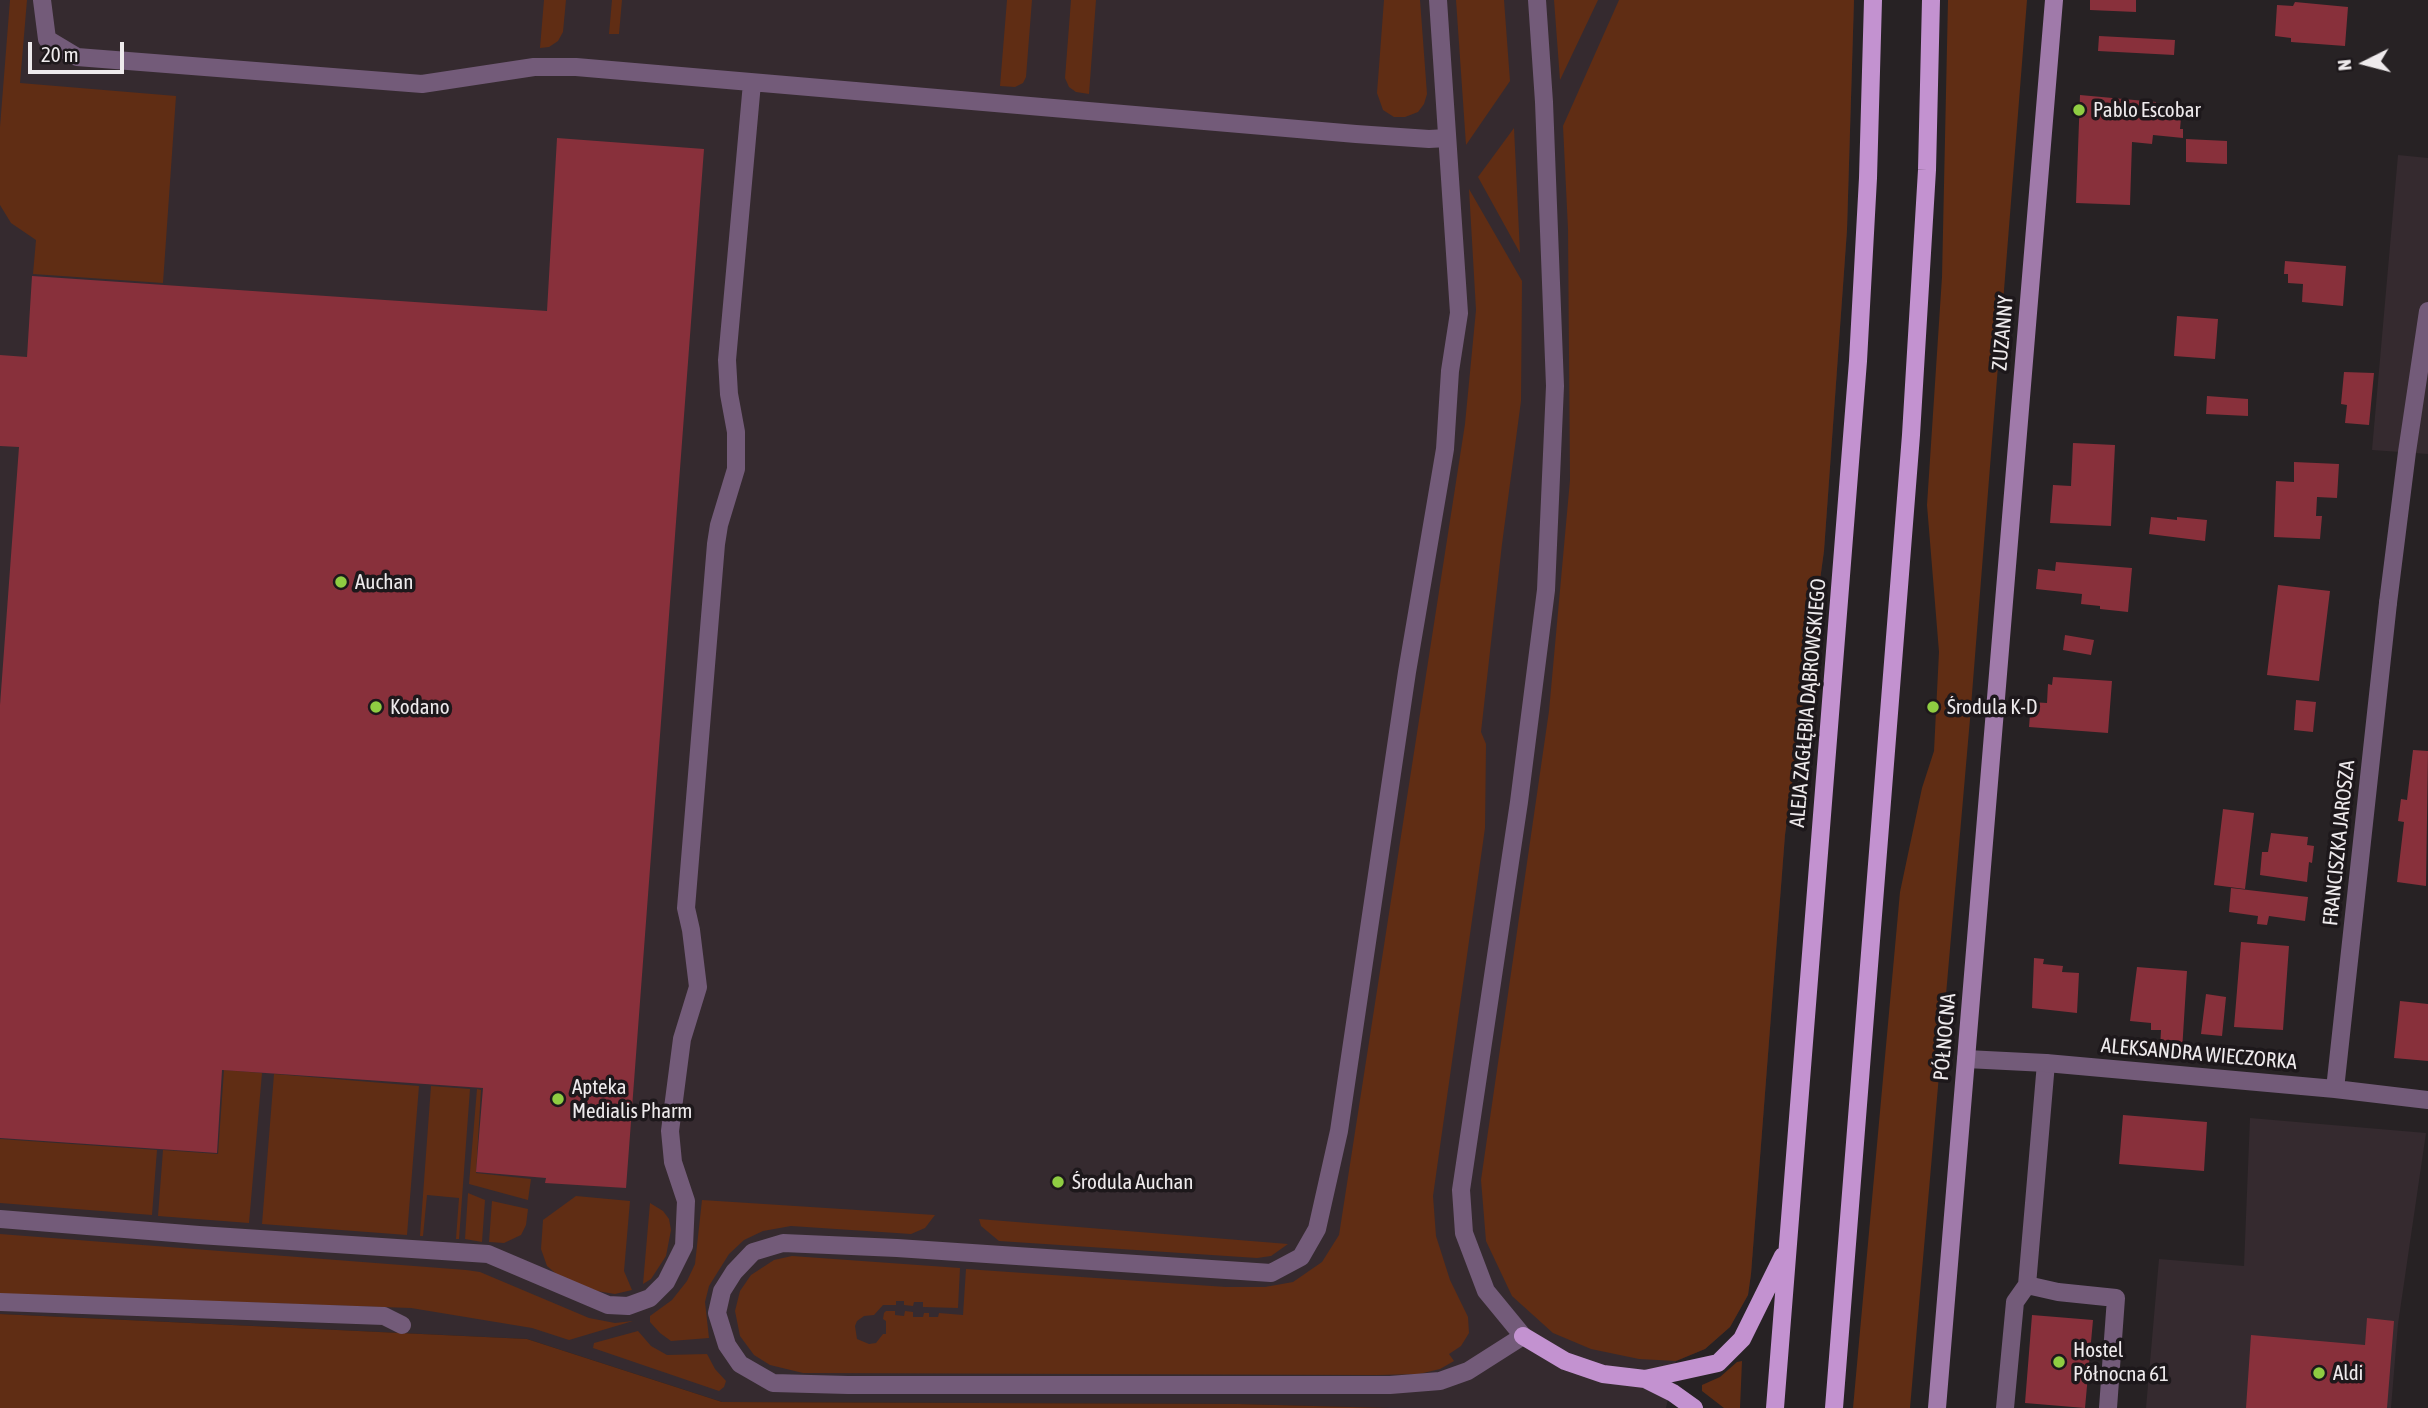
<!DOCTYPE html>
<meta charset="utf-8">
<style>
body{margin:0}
#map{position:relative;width:2428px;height:1408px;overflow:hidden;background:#272224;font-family:"Asap Condensed",sans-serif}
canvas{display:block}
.north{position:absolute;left:2330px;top:28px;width:70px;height:70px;-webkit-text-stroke:5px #1d181b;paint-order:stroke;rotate:264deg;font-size:19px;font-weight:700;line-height:28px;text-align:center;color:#eeeaec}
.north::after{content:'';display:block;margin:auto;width:24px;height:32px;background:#eeeaec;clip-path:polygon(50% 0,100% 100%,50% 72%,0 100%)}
.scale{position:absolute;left:28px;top:42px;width:96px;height:32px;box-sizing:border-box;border:4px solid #eeeaec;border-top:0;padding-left:9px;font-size:21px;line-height:24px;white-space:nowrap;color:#eeeaec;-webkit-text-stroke:5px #1d181b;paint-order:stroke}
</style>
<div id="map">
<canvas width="2428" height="1408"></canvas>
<div class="north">N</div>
<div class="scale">20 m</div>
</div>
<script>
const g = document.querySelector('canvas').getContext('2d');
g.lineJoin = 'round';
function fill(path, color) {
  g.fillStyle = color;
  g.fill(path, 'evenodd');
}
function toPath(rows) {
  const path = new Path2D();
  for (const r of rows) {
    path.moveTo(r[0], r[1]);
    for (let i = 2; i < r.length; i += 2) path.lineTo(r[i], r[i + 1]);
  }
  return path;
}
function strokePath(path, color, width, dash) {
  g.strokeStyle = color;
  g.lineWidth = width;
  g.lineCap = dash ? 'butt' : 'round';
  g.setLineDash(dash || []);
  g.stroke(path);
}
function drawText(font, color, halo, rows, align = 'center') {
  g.font = font + ' "Asap Condensed",sans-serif';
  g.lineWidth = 7;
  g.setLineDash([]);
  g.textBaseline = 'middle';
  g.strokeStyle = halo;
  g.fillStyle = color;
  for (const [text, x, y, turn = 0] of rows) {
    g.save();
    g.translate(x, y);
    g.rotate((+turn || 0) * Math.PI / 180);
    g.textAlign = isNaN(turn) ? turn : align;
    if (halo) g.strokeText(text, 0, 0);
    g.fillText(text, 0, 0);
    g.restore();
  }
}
fill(toPath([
 [0,0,1854,0,1847,230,1824,551,1785,835,1751,1274,1748,1295,1730,1327,1705,1349,1676,1361,1666,1408,1389,1408,1238,1404,722,1402,527,1339,0,1314],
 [2398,155,2428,158,2428,454,2372,450],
 [2250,1118,2426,1133,2398,1324,2391,1408,2146,1408,2159,1259,2244,1266]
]), '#352a2f');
fill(toPath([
 [10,0,27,0,20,83,176,96,163,283,33,274,36,240,11,223,0,205,0,127],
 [544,0,566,0,563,32,558,41,549,47,540,48],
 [612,0,622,0,619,34,609,34],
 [1007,0,1032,0,1026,77,1023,83,1015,87,1000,86],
 [1071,0,1096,0,1089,94,1076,92,1069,87,1065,78],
 [1384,0,1420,0,1427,94,1424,104,1418,112,1405,117,1394,117,1383,110,1377,93],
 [1456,0,1504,0,1510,81,1466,145],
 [1554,0,1598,0,1560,80],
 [1619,0,1854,0,1847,230,1824,551,1785,835,1751,1274,1748,1295,1730,1327,1705,1349,1676,1361,1639,1359,1591,1349,1553,1333,1512,1296,1486,1241,1481,1180,1549,711,1570,480,1568,229,1563,126],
 [1948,0,2027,0,1970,719,1910,1408,1853,1408,1900,892,1922,788,1934,751,1939,652,1927,505,1942,277],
 [1514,128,1520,253,1478,177],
 [1469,189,1522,281,1521,401,1502,544,1481,732,1486,744,1485,828,1433,1196,1436,1236,1450,1280,1468,1317,1469,1333,1461,1346,1449,1354,1454,1361,1440,1369,1419,1374,1377,1375,803,1373,770,1365,754,1355,740,1336,735,1311,740,1291,751,1275,774,1260,792,1256,960,1268,958,1308,923,1307,923,1302,914,1302,913,1306,904,1305,904,1301,896,1301,896,1305,883,1305,874,1315,864,1316,857,1321,855,1326,857,1339,869,1344,876,1343,883,1334,886,1334,886,1321,883,1319,884,1313,886,1311,895,1311,895,1315,904,1316,905,1311,913,1312,913,1317,923,1317,924,1313,929,1313,929,1317,938,1317,939,1313,963,1315,966,1269,1226,1287,1265,1287,1293,1282,1322,1262,1339,1235,1465,424,1476,310],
 [224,1070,262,1073,249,1223,158,1216,163,1150,218,1154],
 [274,1074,419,1086,407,1235,262,1224],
 [431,1086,470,1089,459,1239,456,1239,459,1198,427,1195,423,1236,420,1236],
 [477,1089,481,1090,476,1173,531,1179,528,1200,469,1184],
 [0,1139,157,1150,152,1215,0,1203],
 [468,1193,485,1200,482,1242,465,1239],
 [576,1196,630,1201,624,1271,632,1290,615,1294,597,1291,560,1277,547,1266,541,1249,543,1220],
 [702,1200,935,1215,925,1228,911,1234,791,1226,763,1231,744,1240,729,1254,709,1286,705,1302,709,1338,671,1341,660,1333,650,1322,650,1316,672,1300,687,1281,695,1264],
 [492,1201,528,1209,526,1225,521,1235,504,1243,489,1242],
 [650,1203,663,1211,669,1219,671,1230,666,1256,651,1279,643,1284],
 [979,1219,1288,1244,1271,1256,1257,1258,999,1241,981,1226],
 [0,1234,466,1270,480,1272,589,1318,615,1323,633,1321,569,1340,532,1328,411,1308,0,1294],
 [0,1314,527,1339,722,1402,1238,1404,1389,1408,0,1408],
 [638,1331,651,1346,667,1355,707,1354,715,1369,726,1381,724,1387,719,1391,593,1348,594,1343],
 [1742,1361,1740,1408,1724,1408,1702,1391,1702,1385,1720,1377,1737,1362]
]), '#602d14');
fill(toPath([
 [2090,0,2136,0,2136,12,2090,10],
 [2295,2,2348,7,2345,46,2291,42,2291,38,2275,36,2277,5,2293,6],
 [2099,36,2175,40,2174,55,2098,51],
 [2080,95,2156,102,2155,116,2181,118,2180,129,2183,129,2183,138,2153,135,2152,144,2132,142,2130,205,2076,203],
 [557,138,704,149,626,1188,545,1183,546,1178,476,1172,483,1088,222,1070,217,1153,0,1138,0,705,19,447,0,446,0,355,27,357,32,276,547,311],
 [2186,139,2227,141,2227,164,2186,162],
 [2285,261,2346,266,2343,306,2302,302,2303,284,2288,283,2288,274,2284,274],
 [2177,316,2218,319,2215,359,2174,356],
 [2344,372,2374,373,2369,425,2345,423,2347,405,2341,404],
 [2207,396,2248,399,2248,416,2206,414],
 [2073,443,2115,445,2111,526,2050,523,2053,485,2071,486],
 [2294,462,2339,464,2337,498,2317,497,2316,516,2322,516,2320,539,2274,537,2276,481,2294,482],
 [2151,517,2177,520,2177,517,2207,520,2205,541,2149,534],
 [2056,562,2132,568,2128,612,2100,609,2100,606,2081,604,2082,594,2036,589,2038,569,2055,571],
 [2278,585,2330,591,2319,681,2267,675],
 [2065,635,2094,640,2091,655,2063,650],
 [2053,677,2112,681,2108,733,2029,727,2031,702,2047,703,2048,684,2052,685],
 [2296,700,2316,702,2313,732,2294,730],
 [2413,750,2428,751,2426,886,2397,882,2404,822,2398,821,2401,799,2407,800],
 [2223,809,2254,813,2245,889,2214,885],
 [2271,833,2308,837,2307,845,2314,846,2312,863,2309,862,2307,882,2260,875,2262,852,2268,852],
 [2231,888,2308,897,2305,921,2269,916,2267,925,2257,924,2258,916,2229,912],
 [2241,942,2289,946,2283,1030,2234,1027],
 [2034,958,2044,959,2043,964,2063,966,2062,972,2079,973,2077,1013,2032,1008],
 [2137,967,2187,971,2182,1051,2160,1049,2161,1030,2151,1030,2151,1023,2130,1021],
 [2206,994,2226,997,2222,1036,2201,1034],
 [2400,1001,2428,1004,2428,1061,2394,1058],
 [2123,1115,2207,1122,2204,1171,2119,1164],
 [2032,1315,2093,1320,2085,1408,2025,1403],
 [2367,1318,2394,1321,2387,1408,2246,1408,2251,1335,2365,1345]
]), '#88303b');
strokePath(toPath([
 [42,0,47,39,77,57,422,84,534,67,576,67,1356,134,1429,139,1447,138],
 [1438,0,1459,313,1450,371,1445,449,1407,672,1339,1131,1317,1229,1301,1257,1271,1273,897,1248,783,1243,753,1252,734,1272,722,1291,717,1313,727,1345,740,1364,773,1383,848,1385,1390,1385,1440,1381,1468,1371,1523,1336,1486,1291,1464,1233,1461,1190,1519,802,1546,590,1555,386,1544,102,1537,0],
 [2388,603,2407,452,2428,311],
 [0,1219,199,1235,488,1254,608,1305,628,1306,650,1298,666,1282,684,1246,686,1201,673,1162,670,1131,682,1039,698,987,691,930,686,908,716,544,719,525,736,469,736,432,729,394,727,360,752,83],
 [2027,1285,2058,1292,2116,1298,2108,1408],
 [0,1302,384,1316,402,1325],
 [2005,1408,2015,1302,2027,1285,2046,1063]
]), '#735b79', 18);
strokePath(toPath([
 [1966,1059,2046,1063,2335,1089,2428,1100],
 [2335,1089,2388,603]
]), '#735b79', 18);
strokePath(toPath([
 [1937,1408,2054,0]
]), '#a07aaa', 18);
strokePath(toPath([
 [1523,1336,1565,1361,1603,1374,1645,1379,1673,1393,1694,1408],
 [1645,1379,1718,1363,1742,1339,1783,1256],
 [1775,1408,1858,361,1868,178,1873,0],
 [1834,1408,1911,435,1927,170,1931,0]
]), '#c392d0', 18);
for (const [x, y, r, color] of [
 [2079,110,7,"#8fcd42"],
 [341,582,7,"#8fcd42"],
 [376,707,7,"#8fcd42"],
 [1933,707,7,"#8fcd42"],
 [558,1099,7,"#8fcd42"],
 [1058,1182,7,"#8fcd42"],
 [2059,1362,7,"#8fcd42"],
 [2319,1373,7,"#8fcd42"]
]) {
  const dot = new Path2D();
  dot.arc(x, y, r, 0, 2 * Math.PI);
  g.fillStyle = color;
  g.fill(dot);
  strokePath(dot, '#1d181b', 2.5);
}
drawText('21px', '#eeeaec', '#1d181b', [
 ["Pablo Escobar",2093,110],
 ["Auchan",355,582],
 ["Kodano",390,707],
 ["Środula K-D",1947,707],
 ["Apteka",572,1087],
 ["Medialis Pharm",572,1111],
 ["Środula Auchan",1072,1182],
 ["Hostel",2073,1350],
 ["Północna 61",2073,1374],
 ["Aldi",2333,1373]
], 'left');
drawText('21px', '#eeeaec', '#1d181b', [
 ["ZUZANNY",2003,333,-85],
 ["ALEJA ZAGŁĘBIA DĄBROWSKIEGO",1808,703,-85],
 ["FRANCISZKA JAROSZA",2339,843,-84],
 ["PÓŁNOCNA",1945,1037,-85],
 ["ALEKSANDRA WIECZORKA",2199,1054,5]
]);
</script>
